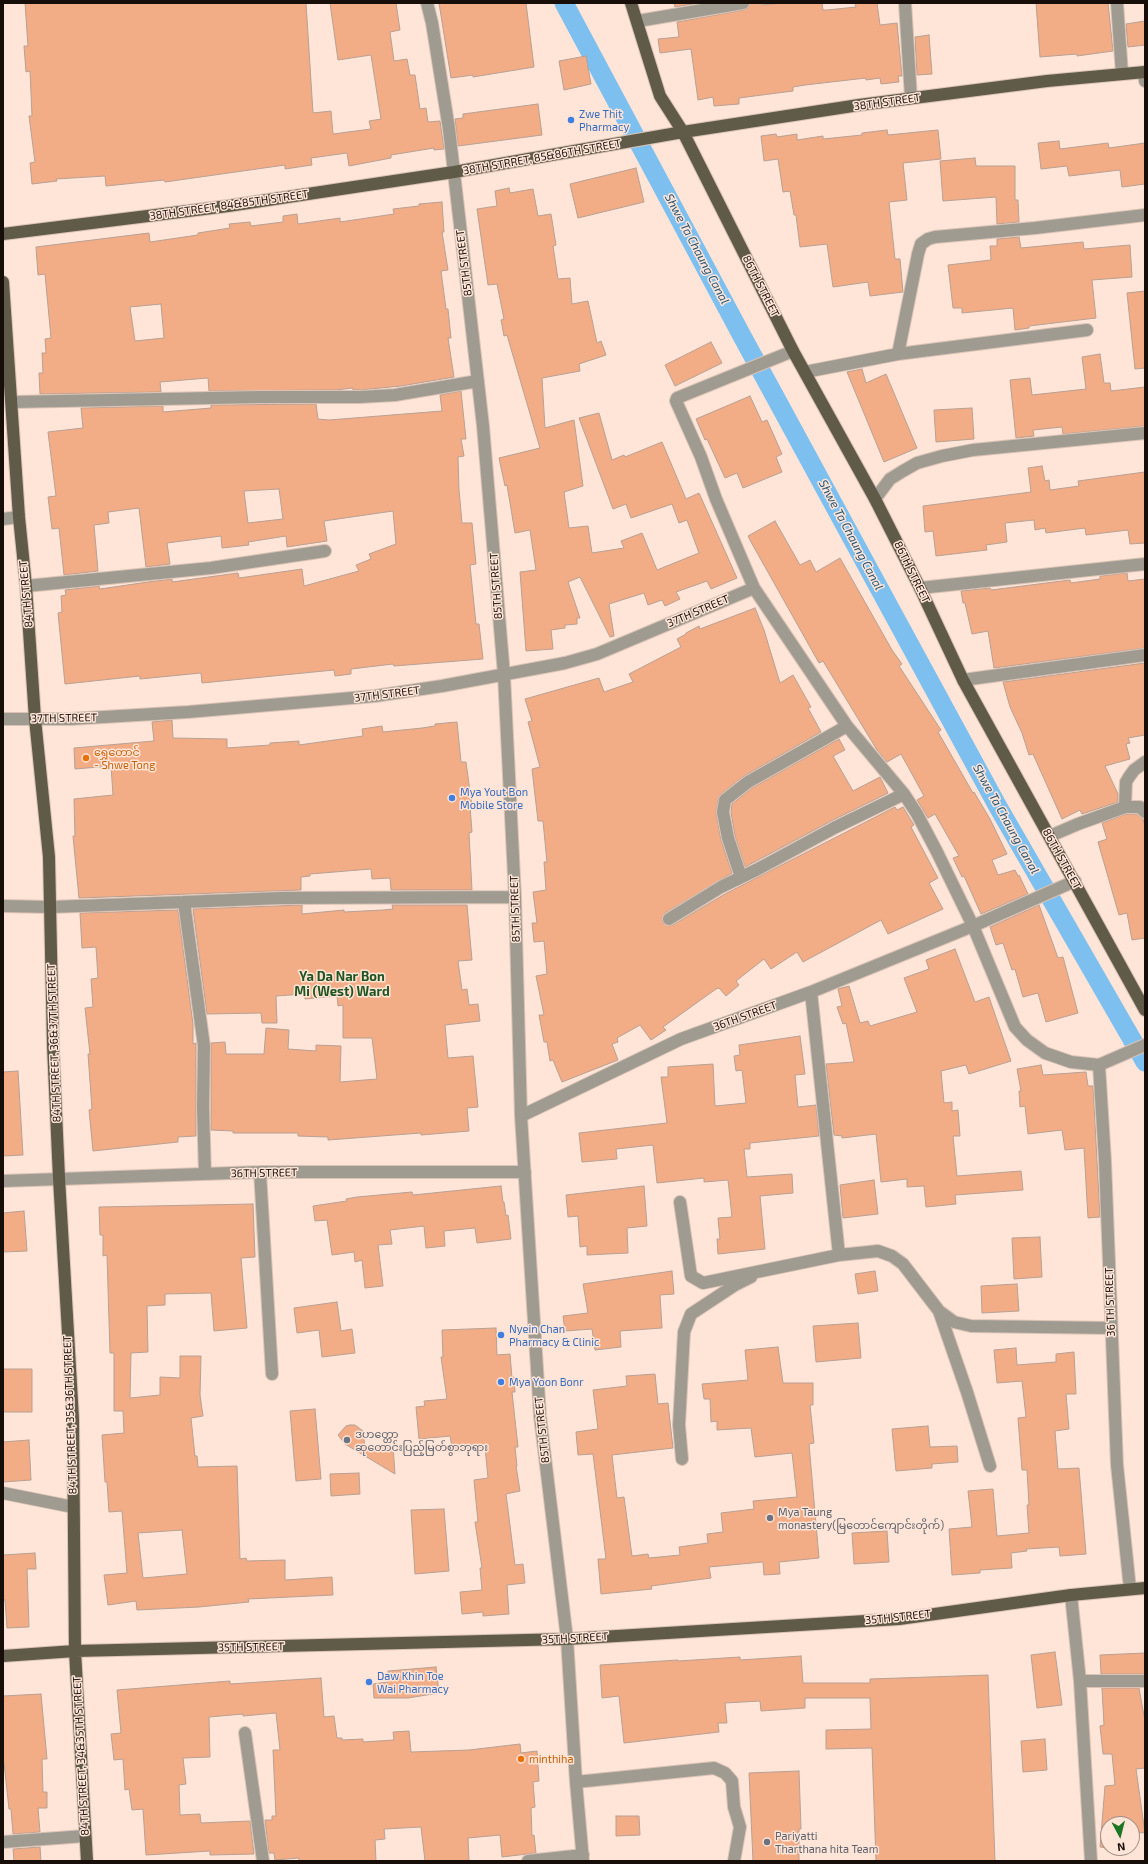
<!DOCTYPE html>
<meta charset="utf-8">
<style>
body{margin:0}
#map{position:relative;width:1148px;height:1864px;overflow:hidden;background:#ffe5d7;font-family:"Exo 2",sans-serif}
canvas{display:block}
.frame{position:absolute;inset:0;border:4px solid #170e0a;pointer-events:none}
.north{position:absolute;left:1100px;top:1816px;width:40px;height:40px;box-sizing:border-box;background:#ffe5d7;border:1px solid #a28f85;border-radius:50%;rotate:173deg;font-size:11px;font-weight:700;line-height:16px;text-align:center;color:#170e0a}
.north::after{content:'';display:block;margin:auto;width:14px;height:18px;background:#1d7623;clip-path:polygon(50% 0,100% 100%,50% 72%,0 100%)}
</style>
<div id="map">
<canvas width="1148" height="1864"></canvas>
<div class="frame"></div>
<div class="north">N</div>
</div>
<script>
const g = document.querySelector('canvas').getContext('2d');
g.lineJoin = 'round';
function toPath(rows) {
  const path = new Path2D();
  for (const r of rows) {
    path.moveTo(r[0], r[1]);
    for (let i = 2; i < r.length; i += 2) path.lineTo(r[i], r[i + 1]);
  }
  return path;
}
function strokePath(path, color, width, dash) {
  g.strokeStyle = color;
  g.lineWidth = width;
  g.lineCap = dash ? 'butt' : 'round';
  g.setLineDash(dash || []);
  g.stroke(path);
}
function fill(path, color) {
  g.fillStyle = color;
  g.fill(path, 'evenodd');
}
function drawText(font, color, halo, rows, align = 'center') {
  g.font = font + ' "Exo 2","Noto Sans Myanmar",sans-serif';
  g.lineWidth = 3;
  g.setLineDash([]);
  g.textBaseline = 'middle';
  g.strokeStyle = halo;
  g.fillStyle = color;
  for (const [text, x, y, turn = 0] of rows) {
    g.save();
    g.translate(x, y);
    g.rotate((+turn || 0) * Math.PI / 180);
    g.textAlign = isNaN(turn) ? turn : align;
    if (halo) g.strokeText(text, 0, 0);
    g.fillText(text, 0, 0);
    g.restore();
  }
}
strokePath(toPath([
 [564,3,742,336,997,805,1145,1062]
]), '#7dc0f0', 19);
const building = toPath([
 [25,3,306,3,313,113,331,111,333,134,371,129,369,121,381,119,371,55,338,60,330,3,396,3,400,30,390,32,394,61,407,59,410,75,415,75,420,109,426,108,428,122,440,121,444,149,434,150,434,148,391,155,391,158,349,166,347,153,311,158,312,165,285,169,285,165,165,182,164,180,106,186,105,176,56,179,57,181,32,184,30,163,35,162,29,116,32,116,30,71,26,72,24,46,28,46,25,3],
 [439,3,526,3,534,67,473,77,473,75,451,78,439,3],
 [674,3,699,3,675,7,674,3],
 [750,3,762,3,762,5,782,3,822,3,823,10,827,10,856,7,855,3,877,3,880,25,897,23,902,76,898,76,899,82,881,84,880,78,866,80,866,78,805,85,793,87,793,91,739,98,739,104,714,106,713,97,698,100,691,49,660,53,658,39,679,37,677,22,744,10,748,8,750,3],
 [1036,3,1108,3,1113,51,1077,56,1077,54,1040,57,1036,3],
 [1145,21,1145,45,1128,47,1126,24,1145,21],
 [929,35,932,74,917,75,915,37,929,35],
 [586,56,591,84,564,90,559,61,586,56],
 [538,104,542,135,458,146,455,119,463,118,463,114,538,104],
 [887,130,888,135,938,130,941,159,903,163,907,200,889,202,895,259,900,259,903,292,870,296,868,282,833,287,827,244,800,247,796,215,794,215,790,191,783,192,778,159,764,161,761,136,776,134,777,137,797,134,797,140,823,136,823,139,862,135,862,133,887,130],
 [1059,141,1060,149,1108,143,1109,148,1145,143,1145,184,1122,187,1120,170,1069,176,1067,166,1041,169,1038,143,1059,141],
 [975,158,976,166,1015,166,1015,200,1018,200,1019,222,997,224,996,197,943,201,940,161,975,158],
 [636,168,644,202,578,218,570,184,636,168],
 [509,188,510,193,533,189,538,216,551,214,556,245,553,246,558,279,570,278,572,304,588,301,597,343,601,341,606,355,579,364,580,371,542,378,545,428,574,420,583,486,564,492,569,528,588,526,592,553,624,548,621,541,642,533,657,570,699,553,687,520,679,523,672,504,631,518,626,504,613,509,579,418,599,413,612,460,624,455,625,457,662,442,686,499,699,493,737,578,711,589,707,581,676,592,680,599,665,606,662,600,648,605,644,593,609,604,614,636,610,637,580,577,568,582,580,618,577,618,577,624,565,625,565,628,551,630,553,649,526,651,520,572,536,570,530,530,515,533,507,485,505,486,499,458,540,448,507,335,504,336,501,320,504,319,497,284,488,285,477,209,497,206,495,191,509,188],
 [442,202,444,232,442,232,448,270,441,271,446,309,448,309,451,338,448,338,454,377,401,386,360,390,353,390,353,388,335,390,209,391,208,378,160,382,161,392,40,394,39,373,43,373,42,353,46,353,45,339,51,338,45,274,38,275,36,247,149,233,150,242,198,235,198,233,230,228,229,224,250,222,251,226,283,222,283,216,297,214,298,224,340,218,340,222,394,214,393,209,419,206,419,204,442,202],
 [161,304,164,338,135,341,130,307,161,304],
 [1019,237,1021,248,1083,242,1084,249,1130,245,1132,277,1092,280,1096,318,1029,326,1029,328,1015,330,1013,308,962,313,962,308,953,308,948,265,991,260,990,246,997,246,997,239,1019,237],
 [1145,291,1145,368,1135,369,1127,293,1145,291],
 [711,342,722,363,675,386,665,365,711,342],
 [1100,354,1104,383,1110,383,1111,391,1145,387,1145,426,1063,434,1062,427,1033,430,1034,436,1016,438,1010,380,1030,378,1032,395,1086,389,1082,357,1100,354],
 [862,369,866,383,886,374,917,448,884,462,847,372,862,369],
 [461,391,466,439,461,439,464,456,458,457,459,490,462,523,472,523,476,564,470,565,476,624,479,624,483,659,394,666,393,664,351,669,351,674,335,676,334,670,202,683,201,673,140,679,140,676,65,684,58,613,62,612,61,596,66,595,65,590,99,586,100,589,148,582,172,579,172,582,238,573,239,578,302,569,304,586,359,571,356,565,371,559,369,554,396,544,393,511,324,521,327,541,287,547,286,536,248,542,249,545,222,548,221,536,167,543,170,564,146,567,139,508,108,512,109,523,94,525,98,571,64,575,59,528,52,529,48,497,56,496,48,432,83,428,81,408,163,406,163,412,211,408,211,405,316,404,318,419,329,420,442,411,440,395,461,391],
 [279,489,283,519,248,523,244,491,279,489],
 [750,396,762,422,767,420,782,454,776,457,782,472,743,488,737,473,725,478,707,439,705,440,696,419,750,396],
 [972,408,974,439,936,442,934,410,972,408],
 [1042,466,1045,481,1049,480,1050,490,1079,486,1078,481,1145,472,1145,543,1130,544,1128,530,1086,535,1085,528,1046,533,1045,528,1035,530,1034,520,1005,523,1007,542,986,545,987,550,936,556,933,531,925,532,923,506,1031,492,1028,468,1042,466],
 [775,521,800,565,810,560,816,572,840,558,892,650,902,664,899,666,941,730,938,732,973,793,974,792,990,819,1007,854,992,860,998,875,1015,870,1018,876,1019,875,1028,894,981,914,964,876,962,877,953,858,959,856,935,814,928,818,917,800,924,796,901,754,887,762,877,750,823,661,819,663,751,542,748,536,775,521],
 [1127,573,1128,581,1145,579,1145,648,994,668,988,631,972,634,965,603,963,603,961,591,990,588,991,590,1070,580,1071,583,1100,579,1100,576,1127,573],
 [755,608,764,630,780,683,793,675,811,707,808,708,821,732,744,776,720,795,718,799,716,813,721,840,732,873,665,913,662,919,663,923,669,926,673,925,725,894,895,807,897,810,903,807,914,825,911,827,938,878,929,883,943,909,888,934,881,920,803,962,797,952,771,969,764,959,736,981,739,985,726,996,719,988,716,989,663,1027,666,1030,651,1040,640,1025,617,1038,618,1042,612,1044,618,1060,562,1082,553,1060,550,1061,547,1042,544,1042,539,1015,544,1015,536,976,547,974,544,941,534,942,532,923,537,923,533,892,546,890,544,862,547,862,543,821,538,821,532,769,540,767,528,722,532,721,525,699,599,678,604,692,633,682,629,674,681,647,677,639,686,634,686,633,699,626,700,629,755,608],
 [1145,663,1145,735,1128,738,1130,743,1126,744,1130,759,1105,766,1118,794,1118,802,1082,814,1080,810,1062,819,1033,754,1029,755,1022,733,1010,707,1003,682,1145,663],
 [172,720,173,738,227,739,227,748,270,745,270,743,285,742,299,741,299,745,363,736,362,729,382,726,383,732,422,728,435,726,435,724,457,722,461,762,466,762,472,806,470,806,472,832,469,833,472,890,391,890,390,878,372,879,371,869,310,874,310,876,301,877,301,890,79,898,73,836,75,836,74,799,113,795,111,766,75,769,74,748,154,741,152,722,172,720],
 [839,739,845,750,833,756,853,791,880,777,888,793,831,821,745,867,735,836,731,812,732,804,752,788,839,739],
 [1126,814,1137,814,1143,819,1145,827,1145,938,1132,940,1127,913,1119,915,1098,842,1107,839,1102,823,1126,814],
 [302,905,302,914,344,910,344,912,383,910,393,909,392,905,467,905,472,960,458,961,462,990,467,989,469,1005,478,1004,480,1021,445,1025,448,1058,473,1056,478,1107,467,1108,469,1131,421,1135,421,1133,328,1140,328,1137,298,1136,298,1133,233,1133,233,1131,211,1130,211,1043,225,1042,226,1054,264,1054,266,1028,289,1030,288,1049,316,1051,316,1045,341,1046,340,1082,377,1079,372,1038,343,1038,343,1005,338,1006,337,996,305,999,304,994,276,996,277,1023,262,1023,261,1013,207,1014,193,909,302,905],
 [1039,905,1058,958,1063,957,1078,1013,1046,1022,1038,993,1023,997,1015,969,1012,970,1003,943,996,945,990,927,1039,905],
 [178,910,193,1024,193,1044,196,1043,196,1136,178,1137,178,1142,93,1151,89,1110,92,1109,88,1054,90,1054,85,1008,93,1007,91,979,98,978,96,947,82,948,80,913,178,910],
 [955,949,975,1002,989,997,1011,1061,969,1074,966,1065,941,1071,944,1103,952,1102,952,1111,958,1110,960,1136,953,1136,957,1176,1021,1171,1023,1190,955,1195,956,1204,926,1207,924,1186,907,1187,907,1179,881,1182,876,1134,842,1138,842,1136,834,1135,826,1064,854,1062,846,1023,843,1024,837,1007,842,1006,838,989,849,986,860,1023,868,1021,870,1026,917,1012,904,978,929,969,926,960,955,949],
 [800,1036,805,1074,795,1075,798,1107,816,1105,819,1136,750,1143,750,1149,744,1149,747,1177,792,1174,793,1193,760,1196,765,1249,718,1254,717,1239,720,1239,718,1218,732,1217,728,1180,704,1182,704,1178,657,1183,653,1145,616,1149,617,1159,582,1162,579,1133,667,1123,661,1077,668,1077,668,1067,713,1064,715,1106,746,1103,742,1070,736,1071,734,1056,740,1055,739,1045,800,1036],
 [1041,1065,1043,1075,1086,1072,1088,1086,1093,1086,1100,1217,1088,1218,1084,1148,1065,1150,1062,1130,1028,1134,1025,1106,1020,1107,1019,1091,1021,1091,1017,1069,1041,1065],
 [18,1071,23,1155,3,1156,3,1072,18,1071],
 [874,1180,878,1214,843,1218,840,1185,874,1180],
 [501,1186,503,1202,504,1202,506,1216,508,1215,511,1239,477,1243,475,1228,444,1231,445,1246,426,1248,424,1226,390,1230,392,1244,378,1245,383,1286,365,1288,362,1260,355,1262,354,1252,332,1255,327,1220,315,1221,313,1206,347,1201,346,1199,357,1197,412,1192,413,1195,501,1186],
 [644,1186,647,1226,627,1228,628,1253,587,1255,587,1246,580,1247,578,1216,568,1217,566,1195,644,1186],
 [253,1204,255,1257,241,1258,247,1328,214,1331,211,1293,165,1294,165,1305,147,1306,148,1352,131,1353,130,1398,160,1395,160,1377,180,1378,180,1356,201,1356,200,1395,203,1416,191,1418,195,1456,197,1456,198,1467,237,1466,240,1559,246,1558,247,1561,285,1560,285,1580,332,1577,333,1595,248,1599,249,1602,199,1607,137,1610,136,1601,108,1605,104,1575,127,1573,122,1511,109,1512,107,1482,105,1482,102,1435,124,1433,123,1411,114,1411,114,1353,110,1353,107,1255,103,1256,103,1235,100,1235,99,1207,253,1204],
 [182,1530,187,1574,143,1578,138,1533,182,1530],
 [24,1211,27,1251,3,1252,3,1213,24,1211],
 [1040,1237,1042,1277,1014,1279,1012,1238,1040,1237],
 [672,1271,674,1294,660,1295,662,1328,620,1331,621,1347,595,1350,592,1329,565,1331,563,1316,588,1313,583,1284,672,1271],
 [875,1271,878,1291,858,1294,855,1274,875,1271],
 [1017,1284,1019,1311,982,1313,981,1286,1017,1284],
 [337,1302,341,1331,352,1329,355,1353,322,1357,319,1330,297,1333,294,1308,337,1302],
 [858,1323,861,1358,816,1362,813,1326,858,1323],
 [496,1328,497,1355,510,1354,512,1378,514,1377,515,1392,512,1392,518,1447,515,1447,517,1466,516,1466,520,1491,506,1494,515,1565,523,1564,525,1583,507,1585,509,1614,483,1616,483,1612,462,1614,460,1592,482,1590,480,1568,482,1568,475,1522,478,1522,474,1480,488,1478,485,1447,453,1452,450,1436,419,1439,416,1407,425,1406,424,1401,447,1399,441,1357,443,1357,442,1330,496,1328],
 [778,1347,783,1383,813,1383,813,1405,810,1405,814,1443,809,1444,819,1558,779,1562,780,1574,764,1575,763,1562,709,1567,711,1578,651,1586,652,1589,601,1594,598,1559,606,1559,593,1454,578,1455,576,1432,598,1429,593,1390,627,1386,626,1376,655,1374,658,1404,668,1403,673,1448,612,1455,617,1498,624,1497,632,1556,648,1554,649,1558,680,1555,679,1547,708,1543,707,1534,723,1532,721,1513,754,1509,753,1501,797,1497,792,1453,755,1457,751,1428,717,1430,717,1421,711,1422,710,1399,704,1399,702,1384,748,1380,745,1350,778,1347],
 [1016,1348,1017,1365,1056,1362,1056,1354,1074,1352,1076,1394,1066,1394,1069,1429,1055,1431,1058,1469,1079,1468,1086,1554,1060,1556,1059,1547,1026,1549,1027,1551,1011,1553,1012,1568,980,1570,980,1573,952,1575,949,1529,972,1527,968,1491,993,1489,997,1536,1029,1533,1027,1505,1029,1505,1027,1470,1022,1470,1018,1418,1026,1417,1022,1381,997,1383,994,1350,1016,1348],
 [3,1369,32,1369,32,1412,3,1412,3,1369],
 [315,1409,321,1479,296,1481,290,1411,315,1409],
 [350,1425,355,1425,363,1431,365,1448,393,1446,395,1474,345,1444,338,1435,346,1426,350,1425],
 [928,1426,930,1447,957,1446,958,1462,932,1464,932,1468,896,1471,892,1429,928,1426],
 [29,1440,31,1480,3,1482,3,1442,29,1440],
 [359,1473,360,1494,331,1496,330,1474,359,1473],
 [444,1509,449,1571,415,1574,411,1510,444,1509],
 [887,1531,889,1562,854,1564,852,1533,887,1531],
 [35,1553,36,1569,27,1569,29,1627,7,1628,5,1600,3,1600,3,1555,35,1553],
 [1055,1652,1062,1705,1037,1708,1031,1655,1055,1652],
 [1145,1653,1145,1674,1101,1674,1100,1655,1145,1653],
 [801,1656,803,1683,870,1683,870,1679,988,1675,995,1861,876,1861,872,1748,826,1749,826,1730,871,1729,870,1698,805,1698,805,1708,761,1711,760,1701,725,1703,727,1723,718,1723,719,1732,624,1743,619,1696,602,1698,600,1665,678,1660,678,1661,740,1657,740,1660,801,1656],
 [436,1667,439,1693,408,1698,374,1698,373,1684,388,1682,388,1671,436,1667],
 [321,1678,324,1717,334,1716,337,1738,342,1738,342,1740,363,1739,363,1742,394,1740,393,1732,409,1731,411,1752,469,1750,520,1744,521,1753,537,1751,539,1781,533,1782,535,1807,531,1808,532,1836,534,1835,536,1853,502,1857,500,1835,468,1838,469,1861,425,1861,421,1827,384,1829,385,1839,375,1840,376,1861,299,1861,299,1858,275,1860,274,1853,269,1853,265,1820,272,1820,272,1816,276,1816,273,1750,280,1750,276,1713,243,1716,243,1714,209,1717,210,1757,183,1758,186,1784,179,1785,180,1815,200,1814,201,1823,250,1821,254,1854,210,1855,210,1851,146,1855,143,1809,132,1810,129,1789,125,1790,123,1759,114,1760,111,1734,121,1733,117,1690,230,1681,230,1684,321,1678],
 [1102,1688,1139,1688,1145,1721,1145,1768,1136,1769,1145,1833,1134,1832,1132,1850,1110,1848,1132,1848,1132,1824,1108,1824,1108,1848,1100,1847,1105,1786,1115,1785,1112,1754,1103,1754,1100,1726,1104,1725,1102,1688],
 [41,1694,47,1759,42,1759,43,1792,47,1792,47,1808,38,1808,40,1832,13,1834,11,1809,9,1809,4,1763,3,1763,3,1696,41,1694],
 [1045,1739,1047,1770,1023,1772,1021,1741,1045,1739],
 [799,1771,801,1829,799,1829,799,1861,753,1861,749,1773,799,1771],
 [616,1816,639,1816,640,1835,616,1836,616,1816],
 [40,1847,41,1861,14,1861,13,1849,40,1847]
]);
fill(building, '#f2ac86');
strokePath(building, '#b8a093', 1);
const minor = toPath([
 [427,3,432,23,449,129,483,426,504,675,515,897,521,1116,540,1416,567,1639,576,1782,583,1861],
 [905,3,911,98],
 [1117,3,1122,74],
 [638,21,743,3],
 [1144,72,1145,81],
 [793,351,677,398,676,401,701,457,716,499,754,588,847,726,904,794,917,814,937,852,973,926,1015,1027,1027,1040,1045,1053,1071,1062,1099,1065],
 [898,354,918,254,921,244,928,239,935,237,1035,228,1145,215],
 [805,372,898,354,1087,330],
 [12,402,260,397,360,397,395,395,478,381],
 [875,499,890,479,903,471,917,463,942,456,973,450,1145,433],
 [3,519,19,517],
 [26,586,211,568,325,551],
 [920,588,1145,564],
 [963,680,1145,655],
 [3,719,70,719,188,712,375,696,442,686,565,663,597,654,754,588],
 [1125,807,1126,782,1129,777,1134,770,1145,762],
 [1050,836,1078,824,1125,807,1140,807,1145,812],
 [741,877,728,838,723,812,725,800,748,782,847,726],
 [3,906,51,907,184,902],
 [669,919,721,887,758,869,834,828,904,794],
 [811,992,839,1255],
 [521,1116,681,1039,811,992,973,926,1075,881],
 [260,1172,272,1374],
 [205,1174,203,1107,204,1046,184,902,281,898,515,897],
 [3,1181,260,1172,525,1172],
 [680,1202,691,1276,703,1283,839,1255,878,1251,892,1256,903,1264,939,1311,954,1322,971,1326,1111,1328],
 [939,1311,967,1392,990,1466],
 [682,1459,679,1425,684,1332,691,1314,735,1285,751,1277],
 [3,1493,73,1507],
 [1130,1589,1117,1465,1105,1161,1099,1065,1145,1045],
 [1071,1595,1080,1681,1091,1861],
 [1080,1681,1145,1681],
 [245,1733,263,1861],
 [576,1782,714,1768,725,1773,732,1781,734,1807,740,1827,734,1861],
 [3,1842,85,1836],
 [528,1861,583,1855]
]);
const major = toPath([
 [631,3,660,96,683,132,793,351,875,499,920,588,963,680,1145,1010],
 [3,234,228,206,454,172,683,132,859,105,1047,81,1145,72],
 [3,282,19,517,26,586,35,719,49,857,53,1046,59,1178,73,1419,75,1651,87,1861],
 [3,1656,75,1651,567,1639,899,1619,1071,1595,1145,1588]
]);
strokePath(minor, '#dac3b6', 14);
strokePath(major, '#dac3b6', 14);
strokePath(minor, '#9f9b90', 12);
strokePath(major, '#605a48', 12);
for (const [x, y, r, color] of [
 [571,120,4,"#3f7fe0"],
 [86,758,4,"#e8710a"],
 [452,798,4,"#3f7fe0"],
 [501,1335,4,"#3f7fe0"],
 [501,1382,4,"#3f7fe0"],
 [347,1440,4,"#6b7280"],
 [770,1518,4,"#6b7280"],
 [369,1682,4,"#3f7fe0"],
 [521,1759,4,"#e8710a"],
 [767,1842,4,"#6b7280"]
]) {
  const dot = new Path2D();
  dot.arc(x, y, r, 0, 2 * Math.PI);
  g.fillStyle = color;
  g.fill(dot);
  strokePath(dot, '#ffe5d7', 1.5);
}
drawText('11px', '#170e0a', '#ffe5d7', [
 ["38TH STREET",887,102,-8],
 ["38TH STRRET, 85&86TH STREET",542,157,-10],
 ["38TH STREET, 84&85TH STREET",229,205,-8],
 ["85TH STREET",464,263,-97],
 ["86TH STREET",761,286,63],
 ["86TH STREET",912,572,64],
 ["85TH STREET",496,586,-94],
 ["84TH STREET",26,594,-95],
 ["37TH STREET",698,611,-23],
 ["37TH STREET",387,694,-7],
 ["37TH STREET",64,718,-1],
 ["86TH STREET",1062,859,61],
 ["85TH STREET",515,909,-92],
 ["36TH STREET",745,1016,-20],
 ["84TH STREET, 36&37TH STREET",54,1043,-92],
 ["36TH STREET",264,1173,-1],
 ["36 TH STREET",1110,1302,-92],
 ["84TH STREET, 35&36TH STREET",70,1415,-92],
 ["85TH STREET",542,1430,-96],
 ["35TH STREET",898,1617,-6],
 ["35TH STREET",575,1638,-3],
 ["35TH STREET",251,1647,-1],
 ["84TH STREET, 34&35TH STREET",81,1756,-93]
]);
drawText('11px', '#366cbe', '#ffe5d7', [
 ["Zwe Thit",579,114],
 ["Pharmacy",579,127],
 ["Mya Yout Bon",460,792],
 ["Mobile Store",460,805],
 ["Nyein Chan",509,1329],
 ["Pharmacy & Clinic",509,1342],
 ["Mya Yoon Bonr",509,1382],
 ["Daw Khin Toe",377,1676],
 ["Wai Pharmacy",377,1689]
], 'left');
drawText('11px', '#c56008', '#ffe5d7', [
 ["ရွှေတောင်",94,752],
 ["- Shwe Tong",94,765],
 ["minthiha",529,1759]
], 'left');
drawText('11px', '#5b616d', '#ffe5d7', [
 ["ဒဟတ္တော",355,1434],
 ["ဆုတောင်းပြည့်မြတ်စွာဘုရား",355,1447],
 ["Mya Taung",778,1512],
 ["monastery(မြတောင်ကျောင်းတိုက်)",778,1525],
 ["Pariyatti",775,1836],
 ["Tharthana hita Team",775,1849]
], 'left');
drawText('italic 12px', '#225374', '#ffe5d7', [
 ["Shwe Ta Chaung Canal",697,249,62],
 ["Shwe Ta Chaung Canal",851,535,62],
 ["Shwe Ta Chaung Canal",1006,819,61]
]);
drawText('bold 13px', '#1e5420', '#ffe5d7', [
 ["Ya Da Nar Bon",342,977],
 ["Mi (West) Ward",342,992]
]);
</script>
